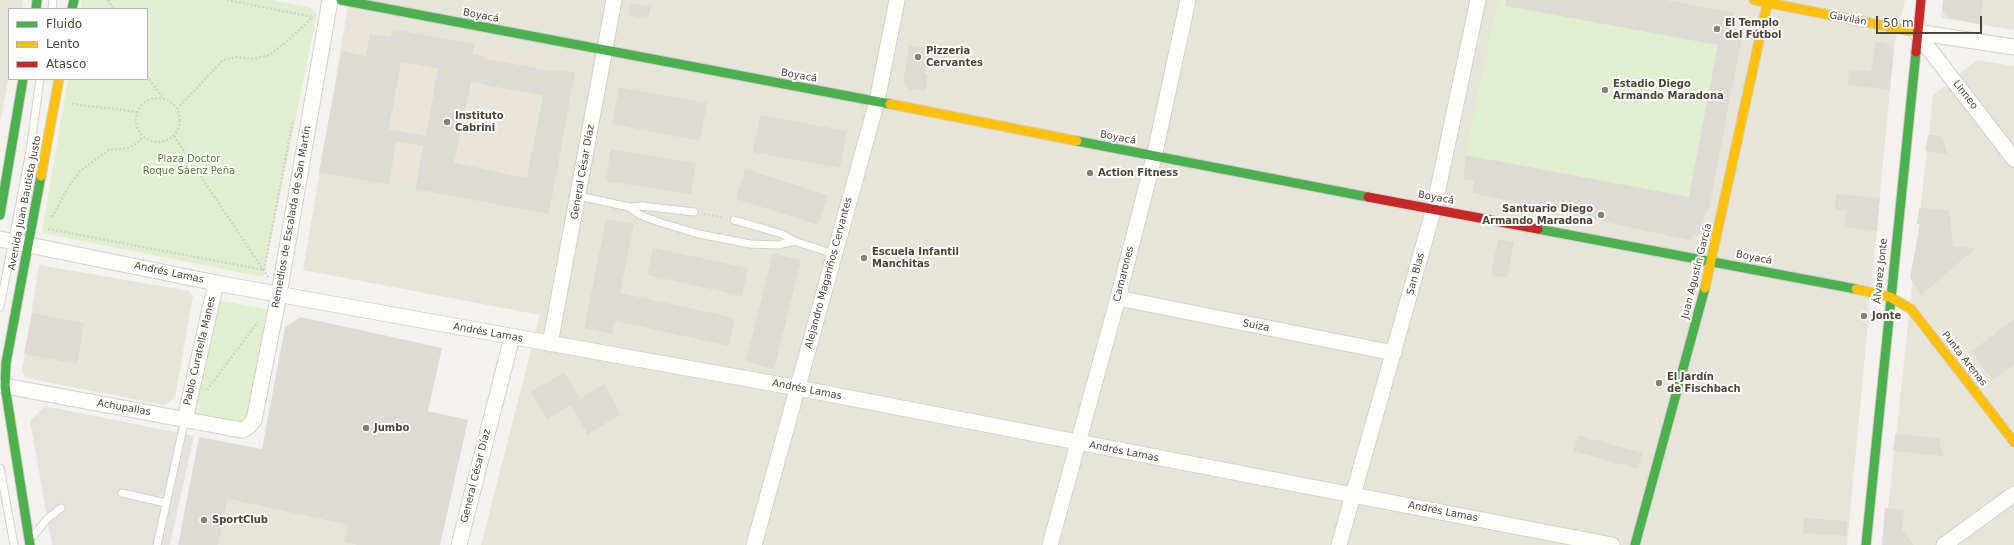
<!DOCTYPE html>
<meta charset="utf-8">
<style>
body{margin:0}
#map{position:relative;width:2014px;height:545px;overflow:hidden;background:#f4f2ee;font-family:"DejaVu Sans",sans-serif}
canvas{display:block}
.legend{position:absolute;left:8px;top:8px;width:140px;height:72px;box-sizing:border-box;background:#fff;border:1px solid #b7b4b0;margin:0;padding:5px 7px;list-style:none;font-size:12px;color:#4b4439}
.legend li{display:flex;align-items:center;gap:8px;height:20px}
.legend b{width:20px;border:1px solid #b7b4b0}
.scale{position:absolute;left:1876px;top:16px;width:106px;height:18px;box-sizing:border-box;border:2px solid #4b4439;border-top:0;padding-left:5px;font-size:12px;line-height:14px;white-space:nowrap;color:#4b4439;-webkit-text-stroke:3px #fff;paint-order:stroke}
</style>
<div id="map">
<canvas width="2014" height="545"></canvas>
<ul class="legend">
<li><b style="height:5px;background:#4caf50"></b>Fluido</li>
<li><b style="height:5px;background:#ffc107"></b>Lento</li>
<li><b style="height:5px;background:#c62828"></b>Atasco</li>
</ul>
<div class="scale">50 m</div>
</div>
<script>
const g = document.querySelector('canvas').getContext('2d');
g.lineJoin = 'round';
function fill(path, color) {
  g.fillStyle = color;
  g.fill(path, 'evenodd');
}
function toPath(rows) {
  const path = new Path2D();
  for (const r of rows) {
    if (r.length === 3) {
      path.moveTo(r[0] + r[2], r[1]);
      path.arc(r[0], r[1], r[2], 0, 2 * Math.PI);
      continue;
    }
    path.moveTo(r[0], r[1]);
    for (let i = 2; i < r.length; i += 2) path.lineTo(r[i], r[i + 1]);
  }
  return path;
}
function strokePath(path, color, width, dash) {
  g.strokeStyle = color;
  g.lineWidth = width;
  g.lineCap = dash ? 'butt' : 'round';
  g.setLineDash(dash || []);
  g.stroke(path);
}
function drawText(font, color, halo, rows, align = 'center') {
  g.font = font + ' "DejaVu Sans",sans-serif';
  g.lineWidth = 4;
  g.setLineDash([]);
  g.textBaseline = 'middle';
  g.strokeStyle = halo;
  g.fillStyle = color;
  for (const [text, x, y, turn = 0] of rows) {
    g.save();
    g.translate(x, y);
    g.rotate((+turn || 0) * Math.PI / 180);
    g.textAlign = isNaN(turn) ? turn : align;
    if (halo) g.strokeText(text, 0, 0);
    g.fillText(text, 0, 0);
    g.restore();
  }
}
fill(toPath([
 [0,0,23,0,22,9,9,9,9,76,0,124],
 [349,0,1905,0,1894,47,1847,545,481,545,540,315,303,270],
 [1943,0,2014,0,2014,30,1941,18],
 [1977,60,2014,66,2014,545,1884,545,1933,95],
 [39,265,189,291,193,296,175,398,164,405,26,378,22,372],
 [228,499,348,525,344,542,357,545,218,545]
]), '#e7e4dc');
fill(toPath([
 [357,23,569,62,575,72,549,214,319,172,345,32]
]), '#eae5da');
fill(toPath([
 [82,0,272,0,310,7,317,14,263,277,42,233,68,79,147,79,147,9,81,9],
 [1498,0,1666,0,1735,13,1729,26,1738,30,1742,36,1709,209,1705,214,1701,231,1688,240,1472,193,1474,181,1464,179,1465,155],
 [207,298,271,310,248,429,184,416]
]), '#e1eecf');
fill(toPath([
 [45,406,194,436,170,545,52,545,30,421]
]), '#e6e3df');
fill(toPath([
 [1506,0,1666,0,1735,13,1729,26,1738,30,1742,36,1709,209,1705,214,1701,231,1688,240,1472,193,1474,181,1464,179,1465,155,1689,197,1718,45,1506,6],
 [1943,0,1983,0,1980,24,1949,18,1942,9],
 [630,3,651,7,648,19,628,15],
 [392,29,475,44,473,54,488,57,487,59,557,72,558,70,575,72,549,214,415,189,423,146,396,141,389,185,319,172,342,51,366,56,370,34,391,37],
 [401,62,438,69,426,136,389,129],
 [471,82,543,96,527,178,454,163],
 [1876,41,1886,43,1894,50,1890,90,1848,85,1849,69,1871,71],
 [909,45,930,49,924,74,928,75,925,91,909,89,903,83],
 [619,87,707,103,700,141,612,124],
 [760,115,847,131,840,168,753,152],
 [1928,135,1942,136,1947,154,1925,151],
 [611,149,696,163,691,194,606,181],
 [745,169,828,195,818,225,736,199],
 [1836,194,1880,198,1877,231,1844,227,1847,210,1835,211],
 [1919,208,1949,210,1953,246,1976,248,1921,295,1910,278,1920,224,1917,224],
 [606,219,634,224,620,293,735,318,729,346,615,321,612,334,584,328],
 [1498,239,1514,242,1507,278,1491,275],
 [653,248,748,268,742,296,647,275],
 [773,253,801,260,774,369,746,361],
 [32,313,84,323,77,364,24,354],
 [301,317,442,348,428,411,468,420,440,545,357,545,344,542,348,525,228,499,218,545,178,545,199,437,262,449,285,327],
 [2014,319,2014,364,1993,380,1971,352],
 [564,372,580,399,604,384,621,414,588,434,570,405,547,419,531,392],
 [1895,434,1939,438,1943,456,1893,451],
 [1578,435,1642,453,1638,469,1574,451],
 [1885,508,1904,510,1902,530,1913,545,1882,545],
 [1804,518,1847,521,1846,536,1803,533]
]), '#dedbd6');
const lane = toPath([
 [52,9,53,0],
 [579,196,629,207,640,215,662,223,699,234,750,244,778,245,794,241,834,254],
 [629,207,642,206,694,212],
 [734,220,782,234,794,241],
 [0,307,30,151,40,79],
 [0,468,14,545],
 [122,493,166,503],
 [34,535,47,519,61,508],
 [157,545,185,419]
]);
const street = toPath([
 [1916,32,2014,159],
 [1916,32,2014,47],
 [0,239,216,283,798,388,1612,545],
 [1118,298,1394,353],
 [550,344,614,0],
 [5,386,230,428,243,430,249,426,254,420,279,294,330,0],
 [185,419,216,283],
 [459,545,512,337],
 [754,545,877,101,897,0],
 [1050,545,1118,298,1154,157,1188,0],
 [1339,545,1434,208,1478,0],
 [1944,545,2014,494]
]);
const fast = toPath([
 [341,0,890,104],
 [36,9,37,0],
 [72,9,74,0],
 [1077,141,1368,197],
 [0,215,23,79],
 [1538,229,1856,289],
 [30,545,5,386,6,363,41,176],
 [1635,545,1705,288],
 [1866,545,1916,52]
]);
const slow = toPath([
 [1754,0,1916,32],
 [890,104,1077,141],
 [41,176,59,79],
 [1705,288,1768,0],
 [1856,289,1890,297,1911,309,2014,442]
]);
const jam = toPath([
 [1916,52,1921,0],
 [1368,197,1538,229]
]);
strokePath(lane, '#d2d0cb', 9);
strokePath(street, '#d2d0cb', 17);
strokePath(fast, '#d3cfc5', 11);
strokePath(slow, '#d3cfc5', 11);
strokePath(jam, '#d3cfc5', 11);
strokePath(toPath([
 [108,0,113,9],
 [227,0,313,17],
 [147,76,163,98],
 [158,120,22],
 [72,104,138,112],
 [177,109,223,60,237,57,253,59,269,55,284,44,312,18],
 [174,136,268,277],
 [704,214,724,218],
 [52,217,69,186,80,171,109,150,128,148,136,144,143,137],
 [48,229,264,270,293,120],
 [207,390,258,322]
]), '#d3d2cc', 2.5, [2, 2]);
strokePath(lane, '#fdfdfc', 7);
strokePath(street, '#fdfdfc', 15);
strokePath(fast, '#4caf50', 9);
strokePath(slow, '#ffc107', 9);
strokePath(jam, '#c62828', 9);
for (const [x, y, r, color] of [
 [1717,29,4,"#868178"],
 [918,57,4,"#868178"],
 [1605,90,4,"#868178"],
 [447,122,4,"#868178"],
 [1090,173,4,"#868178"],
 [1601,215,4,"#868178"],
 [864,258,4,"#868178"],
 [1864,316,4,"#868178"],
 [1659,383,4,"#868178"],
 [366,428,4,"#868178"],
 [204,520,4,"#868178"]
]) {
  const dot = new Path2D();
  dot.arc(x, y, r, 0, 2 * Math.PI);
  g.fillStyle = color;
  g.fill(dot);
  strokePath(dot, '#fff', 1.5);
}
drawText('10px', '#4b4439', '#fff', [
 ["Boyacá",481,16,11],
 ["Gavilán",1848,19,11],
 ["Boyacá",799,76,10],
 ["Linneo",1965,95,52],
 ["Boyacá",1118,138,11],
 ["General César Díaz",583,172,-80],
 ["Boyacá",1436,198,10],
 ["Avenida Juan Bautista Justo",25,203,-79],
 ["Remedios de Escalada de San Martín",292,217,-80],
 ["Boyacá",1754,258,11],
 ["Juan Agustín García",1697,271,-76],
 ["Álvarez Jonte",1881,271,-84],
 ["Andrés Lamas",169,273,12],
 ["Alejandro Magariños Cervantes",829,273,-75],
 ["Camarones",1124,274,-76],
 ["San Blas",1416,274,-75],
 ["Suiza",1256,326,11],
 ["Andrés Lamas",488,333,10],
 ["Pablo Curatella Manes",200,351,-77],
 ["Punta Arenas",1964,359,52],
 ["Andrés Lamas",807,390,11],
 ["Achupallas",124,408,10],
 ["Andrés Lamas",1124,452,11],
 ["General César Díaz",476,476,-76],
 ["Andrés Lamas",1443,512,11]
]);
drawText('bold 10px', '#4b4439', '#fff', [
 ["El Templo",1725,23],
 ["del Fútbol",1725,35],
 ["Pizzeria",926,51],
 ["Cervantes",926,63],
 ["Estadio Diego",1613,84],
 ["Armando Maradona",1613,96],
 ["Instituto",455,116],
 ["Cabrini",455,128],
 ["Action Fitness",1098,173],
 ["Santuario Diego",1593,209,"right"],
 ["Armando Maradona",1593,221,"right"],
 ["Escuela Infantil",872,252],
 ["Manchitas",872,264],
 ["Jonte",1872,316],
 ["El Jardín",1667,377],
 ["de Fischbach",1667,389],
 ["Jumbo",374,428],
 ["SportClub",212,520]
], 'left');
drawText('10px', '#4a7f2a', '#fff', [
 ["Plaza Doctor",189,159],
 ["Roque Sáenz Peña",189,171]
]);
</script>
